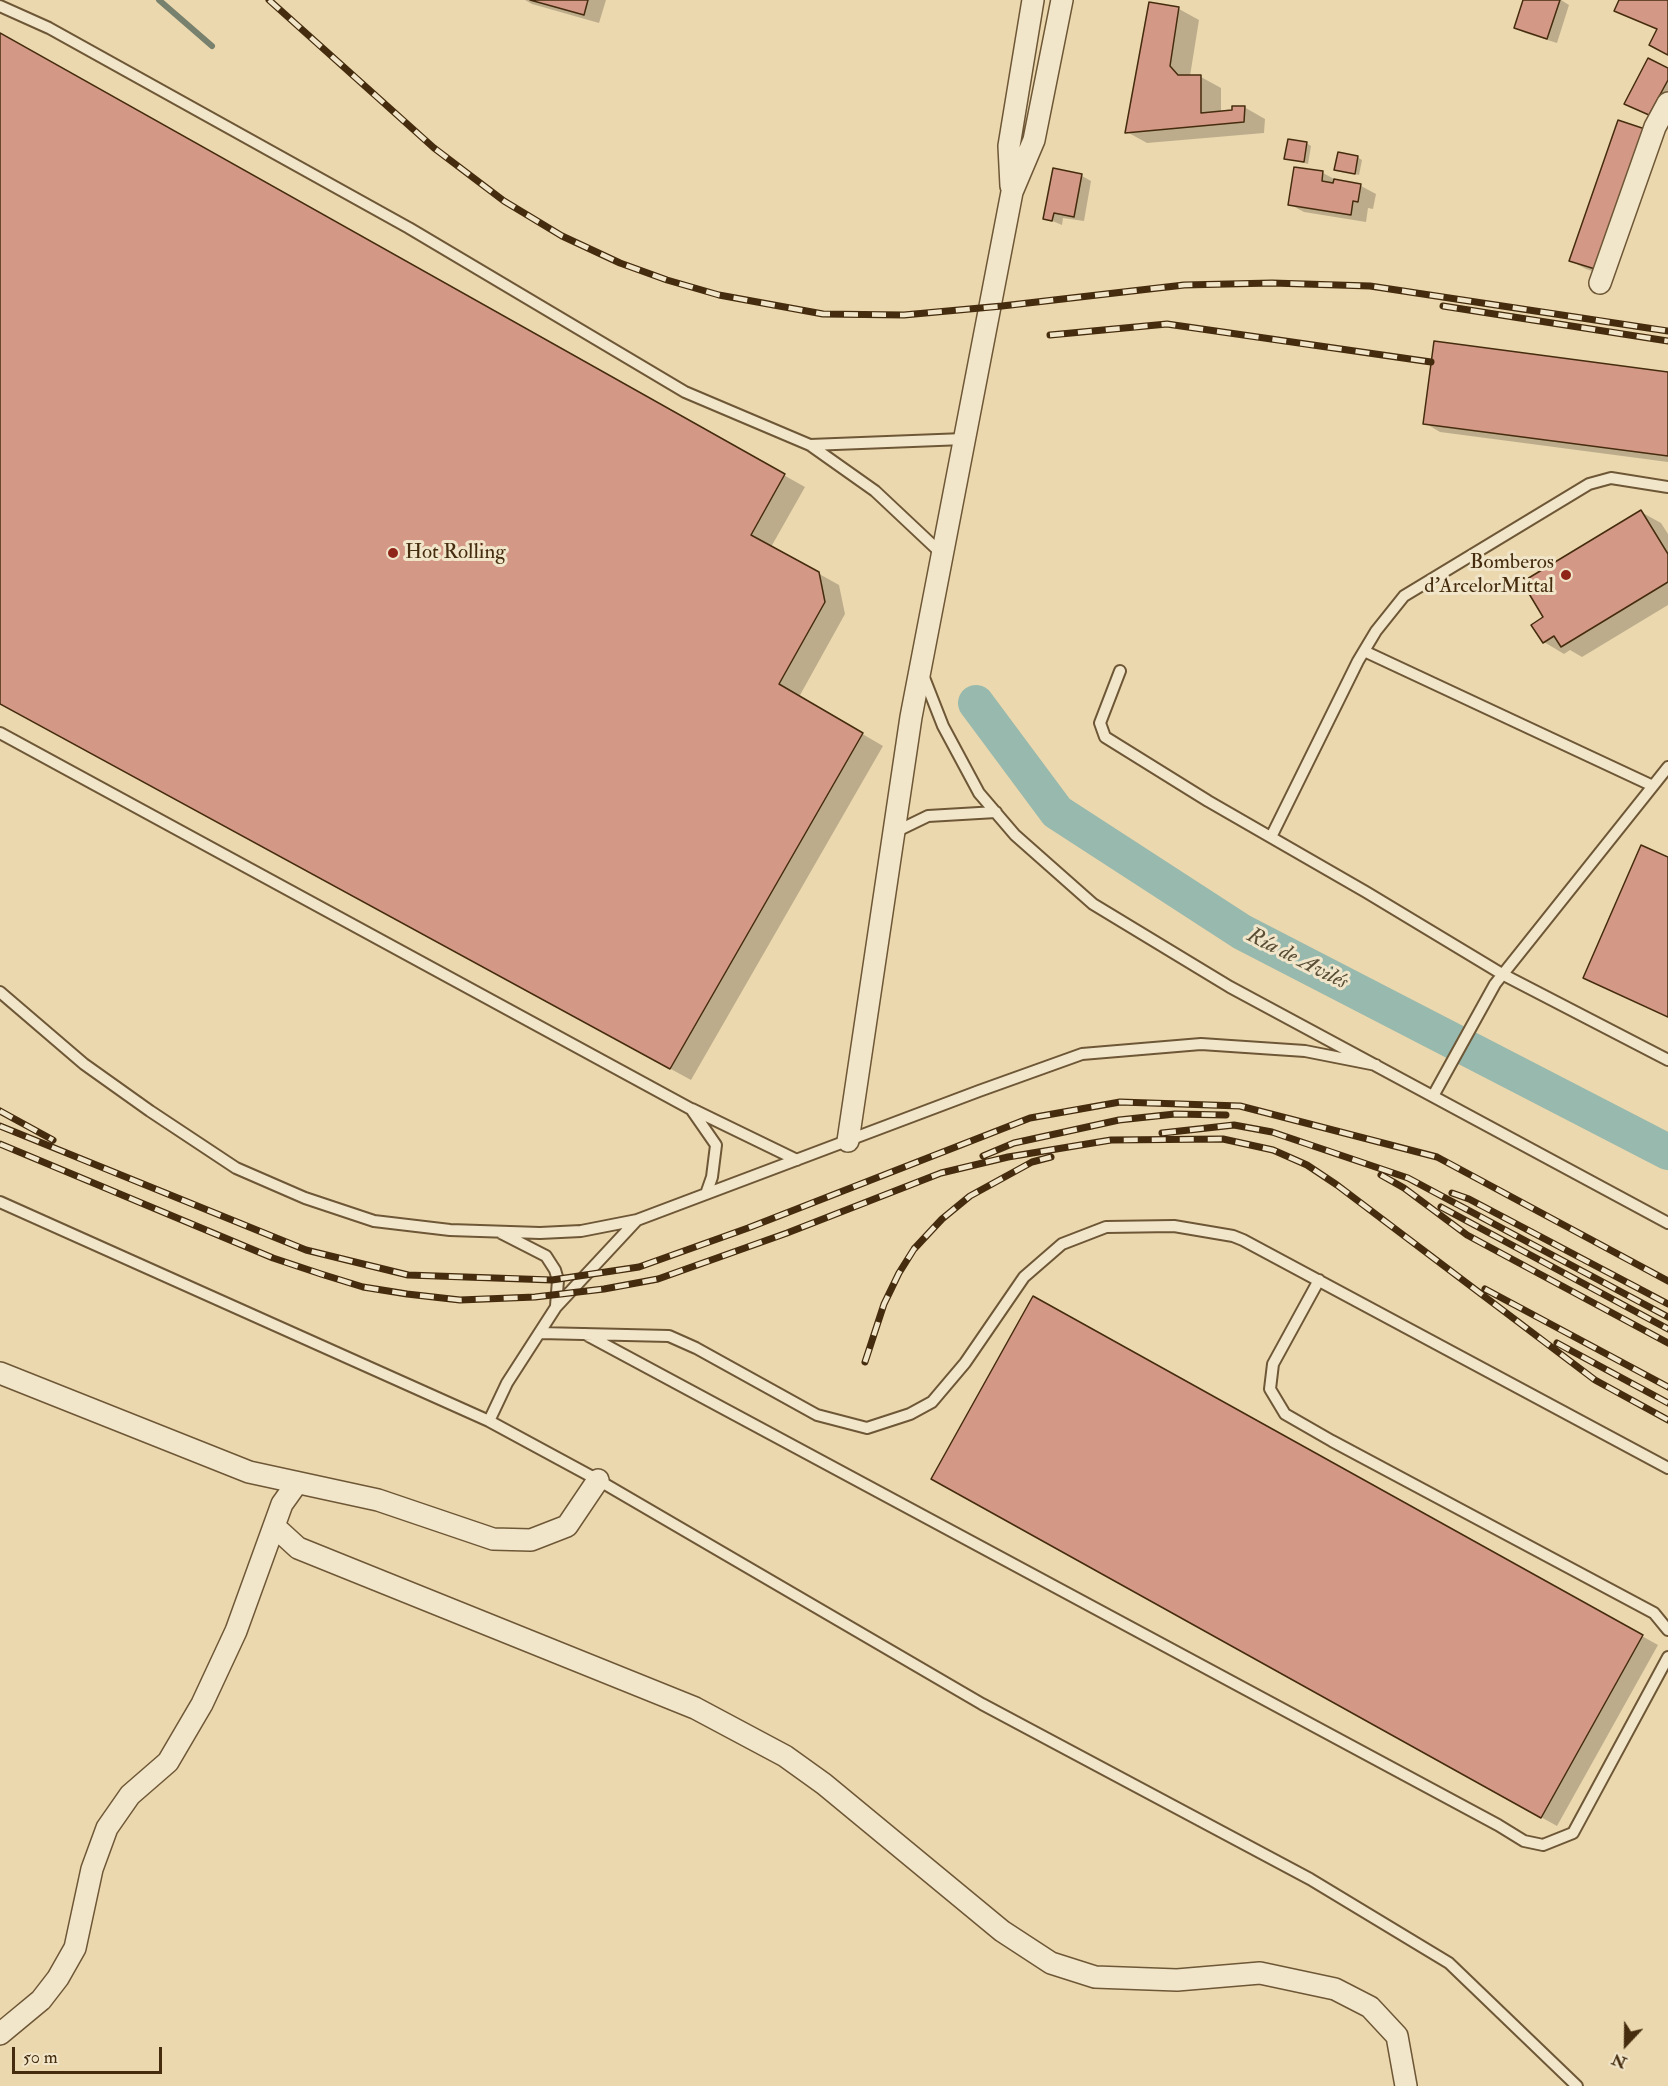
<!DOCTYPE html>
<meta charset="utf-8">
<style>
body{margin:0}
#map{position:relative;width:1668px;height:2086px;overflow:hidden;background:#ebd8ae;font-family:"IM FELL Double Pica",serif}
canvas{display:block}
.north{position:absolute;left:1596px;top:2014px;width:60px;height:60px;-webkit-text-stroke:4px #f2e6ca;paint-order:stroke;rotate:202deg;font-size:16px;font-weight:700;line-height:24px;text-align:center;color:#452c0e}
.north::after{content:'';display:block;margin:auto;width:21px;height:27px;background:#452c0e;clip-path:polygon(50% 0,100% 100%,50% 72%,0 100%)}
.scale{position:absolute;left:12px;top:2047px;width:150px;height:27px;box-sizing:border-box;border:3px solid #452c0e;border-top:0;padding-left:8px;font-size:18px;line-height:21px;white-space:nowrap;color:#452c0e;-webkit-text-stroke:4px #f2e6ca;paint-order:stroke}
</style>
<div id="map">
<canvas width="1668" height="2086"></canvas>
<div class="north">N</div>
<div class="scale">50 m</div>
</div>
<script>
const g = document.querySelector('canvas').getContext('2d');
g.lineJoin = 'round';
function fill(path, color) {
  g.fillStyle = color;
  g.fill(path, 'evenodd');
}
function toPath(rows) {
  const path = new Path2D();
  for (const r of rows) {
    path.moveTo(r[0], r[1]);
    for (let i = 2; i < r.length; i += 2) path.lineTo(r[i], r[i + 1]);
  }
  return path;
}
function strokePath(path, color, width, dash) {
  g.strokeStyle = color;
  g.lineWidth = width;
  g.lineCap = dash ? 'butt' : 'round';
  g.setLineDash(dash || []);
  g.stroke(path);
}
function drawText(font, color, halo, rows, align = 'center') {
  g.font = font + ' "IM FELL Double Pica",serif';
  g.lineWidth = 6;
  g.setLineDash([]);
  g.textBaseline = 'middle';
  g.strokeStyle = halo;
  g.fillStyle = color;
  for (const [text, x, y, turn = 0] of rows) {
    g.save();
    g.translate(x, y);
    g.rotate((+turn || 0) * Math.PI / 180);
    g.textAlign = isNaN(turn) ? turn : align;
    if (halo) g.strokeText(text, 0, 0);
    g.fillText(text, 0, 0);
    g.restore();
  }
}
fill(toPath([
 [525,0,606,0,599,23,532,4],
 [1524,0,1561,0,1569,5,1557,43,1525,33,1515,28],
 [1179,9,1199,20,1190,76,1201,77,1221,88,1221,113,1244,107,1265,119,1264,133,1147,143,1127,132],
 [0,35,805,487,771,547,839,585,845,614,799,697,883,746,691,1080,0,703],
 [1668,70,1668,103,1659,119,1636,109],
 [1659,139,1610,277,1586,269,1571,261],
 [1306,143,1311,146,1308,164,1286,158],
 [1357,157,1362,160,1359,175,1336,170],
 [1295,168,1323,173,1338,181,1361,186,1376,194,1373,209,1368,208,1366,222,1304,212,1289,204],
 [1055,170,1082,176,1091,181,1084,221,1063,218,1062,225,1045,218],
 [1668,373,1668,462,1440,432,1425,423],
 [1641,512,1661,523,1668,534,1668,605,1582,657,1570,650,1564,654,1544,642,1546,618],
 [1034,1298,1658,1645,1557,1826,933,1478]
]), '#0003');
strokePath(toPath([
 [159,0,212,46]
]), '#77816d', 6);
strokePath(toPath([
 [976,703,1057,812,1242,932,1668,1152]
]), '#98b9ad', 36);
const building = toPath([
 [530,0,588,0,584,15,530,0],
 [1523,0,1560,0,1547,39,1514,28,1523,0],
 [1619,0,1668,0,1668,55,1649,45,1657,29,1614,11,1619,0],
 [1149,2,1179,7,1170,66,1178,75,1201,75,1201,113,1232,110,1232,106,1245,106,1244,122,1125,133,1149,2],
 [0,33,785,474,751,535,819,572,825,602,779,684,863,733,670,1069,0,704,0,33],
 [1648,58,1668,68,1668,80,1649,115,1624,104,1648,58],
 [1618,120,1645,129,1595,269,1569,261,1618,120],
 [1288,139,1307,142,1304,162,1284,159,1288,139],
 [1338,152,1358,156,1355,174,1334,170,1338,152],
 [1294,167,1323,171,1322,181,1333,183,1334,179,1361,184,1358,202,1353,201,1351,215,1288,205,1294,167],
 [1053,168,1082,174,1074,217,1054,213,1052,221,1043,219,1053,168],
 [1434,341,1668,372,1668,456,1423,424,1434,341],
 [1641,510,1668,554,1668,582,1561,647,1554,636,1543,643,1531,625,1543,617,1522,582,1641,510],
 [1641,845,1668,857,1668,1017,1583,978,1641,845],
 [1033,1296,1643,1635,1541,1818,931,1479,1033,1296]
]);
fill(building, '#d49986');
strokePath(building, '#452c0e', 1.5);
const service = toPath([
 [0,6,49,28,409,228,685,392,810,445,875,491,942,554],
 [810,445,964,439],
 [1364,651,1653,786],
 [1120,671,1100,723,1105,737,1208,801,1366,892,1502,974,1668,1060],
 [923,675,943,726,979,793,1015,835,1093,904,1230,987,1668,1223],
 [0,733,691,1109,716,1145,712,1177,706,1194],
 [895,832,928,816,996,812],
 [1271,837,1358,661,1376,631,1404,596,1589,484,1611,478,1668,487],
 [0,992,84,1064,150,1111,236,1168,305,1198,374,1221,450,1230,540,1233,581,1231,637,1220],
 [1433,1096,1495,984,1668,767],
 [692,1109,797,1160],
 [0,1202,489,1421,598,1480,982,1704,1310,1879,1449,1963,1577,2086],
 [501,1233,546,1256,555,1270,558,1280,556,1306],
 [1319,1280,1273,1364,1270,1389,1285,1414,1332,1441,1654,1613,1668,1630],
 [540,1333,669,1336,696,1348,817,1415,867,1428,910,1414,932,1402,965,1363,1024,1277,1062,1244,1106,1227,1174,1226,1233,1236,1243,1240,1668,1468],
 [585,1334,1498,1825,1524,1841,1543,1845,1573,1833,1668,1657],
 [489,1421,507,1383,556,1307,637,1220,979,1091,1082,1054,1201,1044,1305,1051,1376,1065]
]);
const minor = toPath([
 [1011,186,1009,146,1033,0],
 [1600,283,1655,127,1668,103],
 [848,1141,911,717,1012,192,1034,140,1062,0],
 [0,1373,249,1472,378,1500,493,1539,531,1540,567,1526,598,1480],
 [275,1527,298,1548,695,1708,785,1756,824,1784,1002,1931,1051,1963,1095,1977,1177,1980,1260,1973,1335,1989,1370,2007,1397,2036,1406,2086],
 [0,2034,41,2000,58,1978,75,1948,92,1869,107,1828,130,1795,168,1762,202,1704,236,1631,282,1504,297,1483]
]);
strokePath(service, '#6e5736', 14);
strokePath(minor, '#6e5736', 24);
strokePath(service, '#f2e6ca', 10);
strokePath(minor, '#f2e6ca', 21);
const rail = toPath([
 [269,0,434,148,504,201,562,236,620,263,667,280,719,295,823,314,904,315,1002,306,1184,285,1272,283,1370,286,1668,331],
 [1443,306,1668,341],
 [1050,335,1167,324,1431,362],
 [0,1111,53,1140],
 [0,1126,306,1250,408,1275,552,1280,639,1267,748,1228,1030,1118,1120,1102,1240,1106,1437,1157,1668,1281],
 [1162,1133,1234,1125,1272,1132,1408,1178,1668,1317],
 [0,1144,273,1258,321,1274,363,1287,407,1294,460,1300,535,1297,604,1289,658,1279,787,1233,941,1173,1008,1157,1111,1140,1223,1139,1273,1150,1307,1165,1337,1185,1595,1380,1668,1420],
 [983,1156,1014,1143,1119,1120,1175,1114,1226,1115],
 [1381,1175,1404,1188,1467,1235,1668,1343],
 [1452,1193,1469,1199,1668,1304],
 [1441,1207,1668,1329],
 [1485,1289,1668,1387],
 [1557,1343,1668,1403],
 [865,1362,884,1304,899,1273,914,1249,942,1219,970,1196,1032,1162,1051,1157]
]);
strokePath(rail, '#452c0e', 7);
strokePath(rail, '#f2e6ca', 4.5, [14]);
for (const [x, y, r, color] of [
 [393,553,6,"#8f2418"],
 [1566,575,6,"#8f2418"]
]) {
  const dot = new Path2D();
  dot.arc(x, y, r, 0, 2 * Math.PI);
  g.fillStyle = color;
  g.fill(dot);
  strokePath(dot, '#f2e6ca', 2);
}
drawText('21px', '#452c0e', '#f2e6ca', [
 ["Hot Rolling",405,553],
 ["Bomberos",1554,563,"right"],
 ["d'ArcelorMittal",1554,587,"right"]
], 'left');
drawText('italic 22px', '#5a4f36', '#f2e6ca', [
 ["Ría de Avilés",1297,960,27]
]);
</script>
